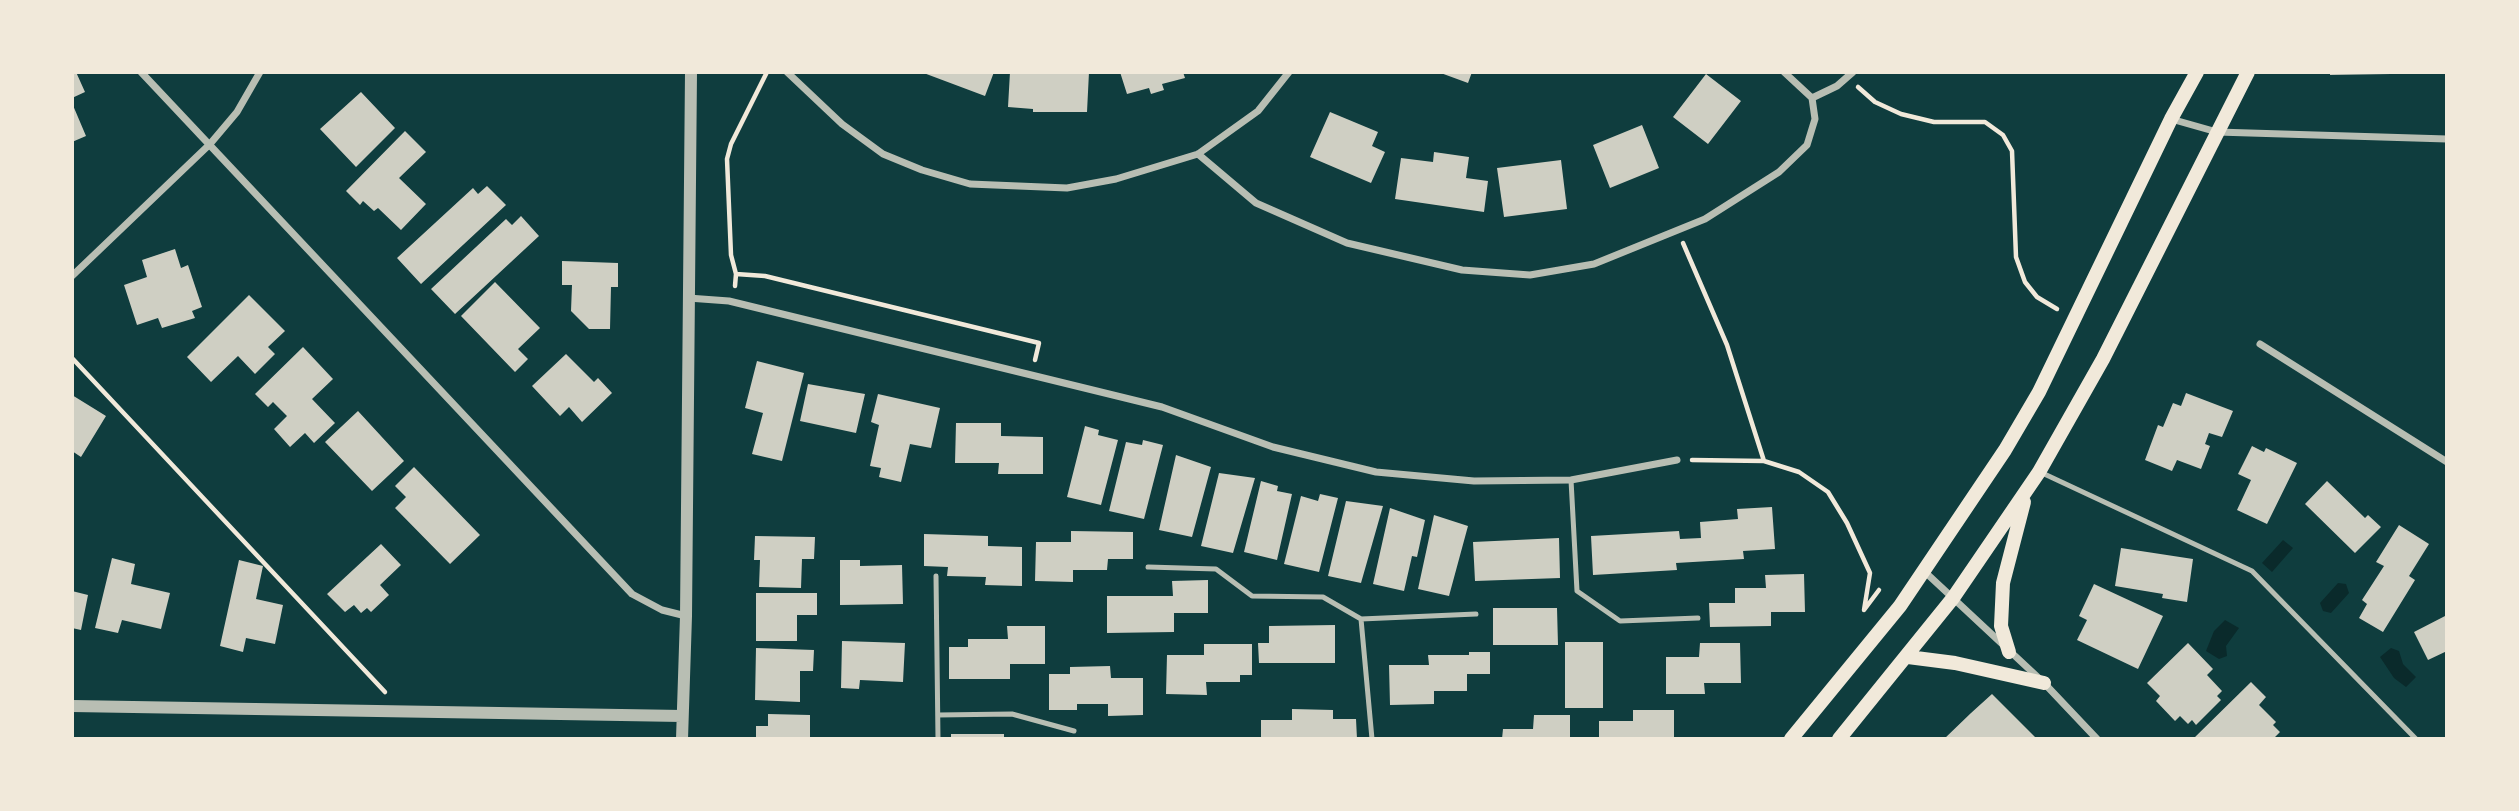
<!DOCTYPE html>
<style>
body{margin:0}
#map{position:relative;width:2519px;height:811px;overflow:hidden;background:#0f3d3e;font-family:"Varela Round",sans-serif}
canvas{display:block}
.frame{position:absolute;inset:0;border:74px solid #f1e9da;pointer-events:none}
</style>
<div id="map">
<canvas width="2519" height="811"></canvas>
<div class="frame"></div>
</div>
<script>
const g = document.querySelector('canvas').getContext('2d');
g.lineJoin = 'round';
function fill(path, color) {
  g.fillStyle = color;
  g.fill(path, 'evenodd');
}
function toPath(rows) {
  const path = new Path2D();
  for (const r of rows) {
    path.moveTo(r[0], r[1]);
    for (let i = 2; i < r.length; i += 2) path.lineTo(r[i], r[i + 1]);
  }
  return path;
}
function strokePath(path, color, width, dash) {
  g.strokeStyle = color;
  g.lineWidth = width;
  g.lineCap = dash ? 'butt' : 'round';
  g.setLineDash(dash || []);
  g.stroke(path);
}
fill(toPath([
 [2283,540,2293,548,2272,572,2262,563],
 [2338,583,2346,584,2349,593,2331,613,2323,611,2320,603],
 [2225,620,2239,628,2226,646,2227,656,2219,659,2206,651,2214,631],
 [2391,648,2399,651,2403,664,2416,677,2406,687,2394,678,2380,657]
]), '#0a2a2b');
fill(toPath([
 [72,72,76,72,85,92,72,98],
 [921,72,994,72,985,96],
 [1010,72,1089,72,1087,112,1033,112,1033,109,1008,107],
 [1120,72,1183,72,1185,78,1162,84,1164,90,1151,94,1149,88,1127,94],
 [1438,72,1472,72,1468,83],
 [2330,72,2391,72,2391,74,2330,75],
 [1706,74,1741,101,1708,144,1673,117],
 [361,92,395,128,356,167,320,129],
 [72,103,86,136,72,142],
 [1330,112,1378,132,1372,146,1385,152,1371,183,1310,157],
 [1642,125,1659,168,1610,188,1593,145],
 [405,131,426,152,399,178,426,204,401,230,378,208,374,211,363,201,360,205,346,191],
 [1434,152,1469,157,1466,178,1488,181,1484,212,1395,199,1401,158,1433,162],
 [1561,160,1567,209,1504,217,1497,168],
 [487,186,506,205,421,284,397,258,473,188,478,194],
 [521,216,539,236,455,314,431,289,506,219,512,225],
 [175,249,181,268,188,265,202,307,192,311,195,318,162,328,158,318,137,325,124,285,147,277,142,260],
 [562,261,618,263,618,287,611,287,610,329,589,329,571,311,572,285,562,285],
 [495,282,540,328,518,349,528,359,515,372,461,316],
 [249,295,285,331,268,347,275,354,255,374,238,356,211,382,187,357],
 [303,347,333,379,312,399,335,423,314,443,305,433,290,447,274,429,287,416,273,402,268,407,255,394],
 [566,354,594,382,598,378,612,393,582,422,569,407,560,416,532,386],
 [757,361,804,373,782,461,752,454,763,413,745,408],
 [808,384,865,394,856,433,800,421],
 [2186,393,2233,411,2222,437,2209,433,2205,444,2210,446,2201,469,2177,460,2172,471,2145,460,2158,425,2163,427,2173,403,2181,406],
 [878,394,940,408,931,448,910,444,901,482,879,477,881,468,870,466,879,425,871,422],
 [72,395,106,416,81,457,72,451],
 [358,411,404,461,372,491,325,442],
 [956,423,1001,423,1001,436,1043,437,1043,474,998,474,999,463,955,463],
 [1085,426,1099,430,1098,435,1118,440,1101,505,1067,497],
 [1143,440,1163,445,1144,519,1109,511,1126,442,1142,445],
 [2252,446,2264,452,2266,448,2297,463,2267,524,2237,510,2251,480,2238,474],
 [1176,455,1211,467,1192,537,1159,530],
 [414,467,480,535,450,564,395,508,406,497,395,486],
 [1219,473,1255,478,1233,553,1201,546],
 [1261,481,1278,486,1277,491,1292,494,1277,560,1244,552],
 [2327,481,2365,518,2368,515,2381,527,2355,553,2305,504],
 [1320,494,1338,498,1319,572,1284,564,1301,496,1318,501],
 [1346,501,1383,506,1361,583,1328,576],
 [1772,507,1775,549,1743,551,1744,559,1676,563,1677,570,1593,575,1591,536,1679,531,1680,539,1701,538,1700,522,1738,519,1737,509],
 [1390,508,1425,520,1417,557,1412,556,1404,591,1373,584],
 [1434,515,1468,526,1449,596,1418,589],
 [2399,525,2429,544,2409,576,2415,580,2383,632,2359,618,2367,604,2362,600,2384,566,2376,562],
 [1071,531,1133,532,1133,559,1108,559,1107,570,1073,570,1073,582,1035,581,1036,542,1071,542],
 [924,534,988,536,988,546,1022,547,1022,586,985,585,986,577,947,576,948,567,924,566],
 [755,536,815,537,814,559,802,559,801,588,759,587,760,560,754,560],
 [1559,538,1560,578,1475,581,1473,542],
 [381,544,401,565,380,585,389,595,371,612,367,608,361,613,354,605,345,612,327,594],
 [2121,548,2193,559,2187,602,2162,598,2163,594,2115,586],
 [112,558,135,564,131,584,170,593,161,629,122,620,118,633,95,628],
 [239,560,263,566,256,599,283,605,275,644,246,638,243,652,220,646],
 [840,560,860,560,860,566,902,565,903,604,840,605],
 [1804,574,1805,612,1771,612,1771,626,1710,627,1709,603,1735,603,1735,588,1766,588,1765,575],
 [1208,580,1208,613,1174,613,1174,632,1107,633,1107,596,1173,596,1172,581],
 [2094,584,2163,616,2138,669,2077,640,2087,620,2079,616],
 [72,591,88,595,81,630,72,628],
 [756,593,817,593,817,615,797,615,797,641,756,641],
 [1493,608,1557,608,1558,645,1493,645],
 [2447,615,2447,651,2428,660,2414,632],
 [1335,625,1335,663,1259,663,1258,643,1269,643,1269,626],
 [1007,626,1045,626,1045,664,1010,664,1010,679,949,679,949,647,968,647,968,639,1008,639],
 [842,641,905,643,903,682,860,680,859,689,841,688],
 [1565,642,1603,642,1603,708,1565,708],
 [1700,643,1740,643,1741,683,1704,683,1705,694,1666,694,1666,657,1699,657],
 [2188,643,2213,669,2207,675,2222,691,2217,696,2221,700,2196,725,2192,720,2188,724,2180,716,2175,721,2156,701,2160,696,2147,683],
 [1204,644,1252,644,1252,675,1240,675,1240,682,1206,682,1207,695,1166,694,1167,655,1204,655],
 [756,648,814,650,813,671,800,671,800,702,755,700],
 [1469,652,1490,652,1490,674,1467,674,1467,691,1434,691,1434,704,1390,705,1389,665,1429,665,1428,655,1469,655],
 [1110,666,1111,678,1143,678,1143,715,1108,716,1108,704,1077,704,1077,710,1049,710,1049,674,1070,674,1070,667],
 [2251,682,2266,697,2259,705,2276,722,2273,725,2280,732,2273,739,2193,739],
 [1992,694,2037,739,1944,739,1971,713],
 [1292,709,1333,710,1333,719,1356,719,1357,739,1261,739,1261,720,1292,720],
 [1633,710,1674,710,1674,739,1599,739,1599,721,1633,721],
 [768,714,810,715,810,739,756,739,756,726,768,726],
 [1534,715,1570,715,1570,739,1502,739,1503,729,1533,729],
 [951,734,1004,734,1004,739,951,739],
 [1440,737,1465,737,1465,739,1440,739]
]), '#cfcfc3');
strokePath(toPath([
 [1858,87,1875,102,1901,114,1934,122,1985,122,2003,135,2012,151,2016,257,2025,282,2037,297,2057,309],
 [1683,243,1727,345,1764,461],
 [736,274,731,255,727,159,731,144,767,72],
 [735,286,736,274,765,276,1039,343,1035,360],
 [72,358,385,692],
 [1692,460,1764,461,1799,472,1828,492,1847,523,1870,573,1864,610,1879,590]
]), '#f1e9da', 4.5);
strokePath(toPath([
 [2040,472,2252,571,2416,739],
 [1571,480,1577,591,1620,621,1698,618],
 [1148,567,1216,569,1252,596,1323,597,1361,619,1476,614],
 [936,576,938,739],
 [1361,619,1372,739],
 [938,715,1012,714,1074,731]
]), '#b8beb3', 5);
strokePath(toPath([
 [141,72,632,594,662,610,686,616],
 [787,72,842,124,883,154,922,170,970,184,1067,188,1116,179,1198,154,1258,111,1289,72],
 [1784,72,1812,98],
 [2171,119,2217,132,2447,139],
 [1198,154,1256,203,1347,243,1462,270,1530,275,1594,264,1705,219,1779,172,1807,145,1815,119,1812,98,1837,86,1853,72],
 [72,276,210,144,237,112,260,72],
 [688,298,729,301,1162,407,1273,447,1376,472,1474,481,1571,480,1677,460],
 [2260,344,2447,462],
 [1925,572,2044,683,2097,739]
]), '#b8beb3', 7);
strokePath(toPath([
 [72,706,682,716],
 [682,739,686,616,691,72]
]), '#b8beb3', 12);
strokePath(toPath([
 [2009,652,2001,626,2003,583,2024,502],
 [1908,657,1955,663,2044,683],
 [1791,739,1900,606,2005,450,2039,392,2171,119,2197,72],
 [1839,739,1953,598,2039,472,2103,359,2248,72]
]), '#f1e9da', 14);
</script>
